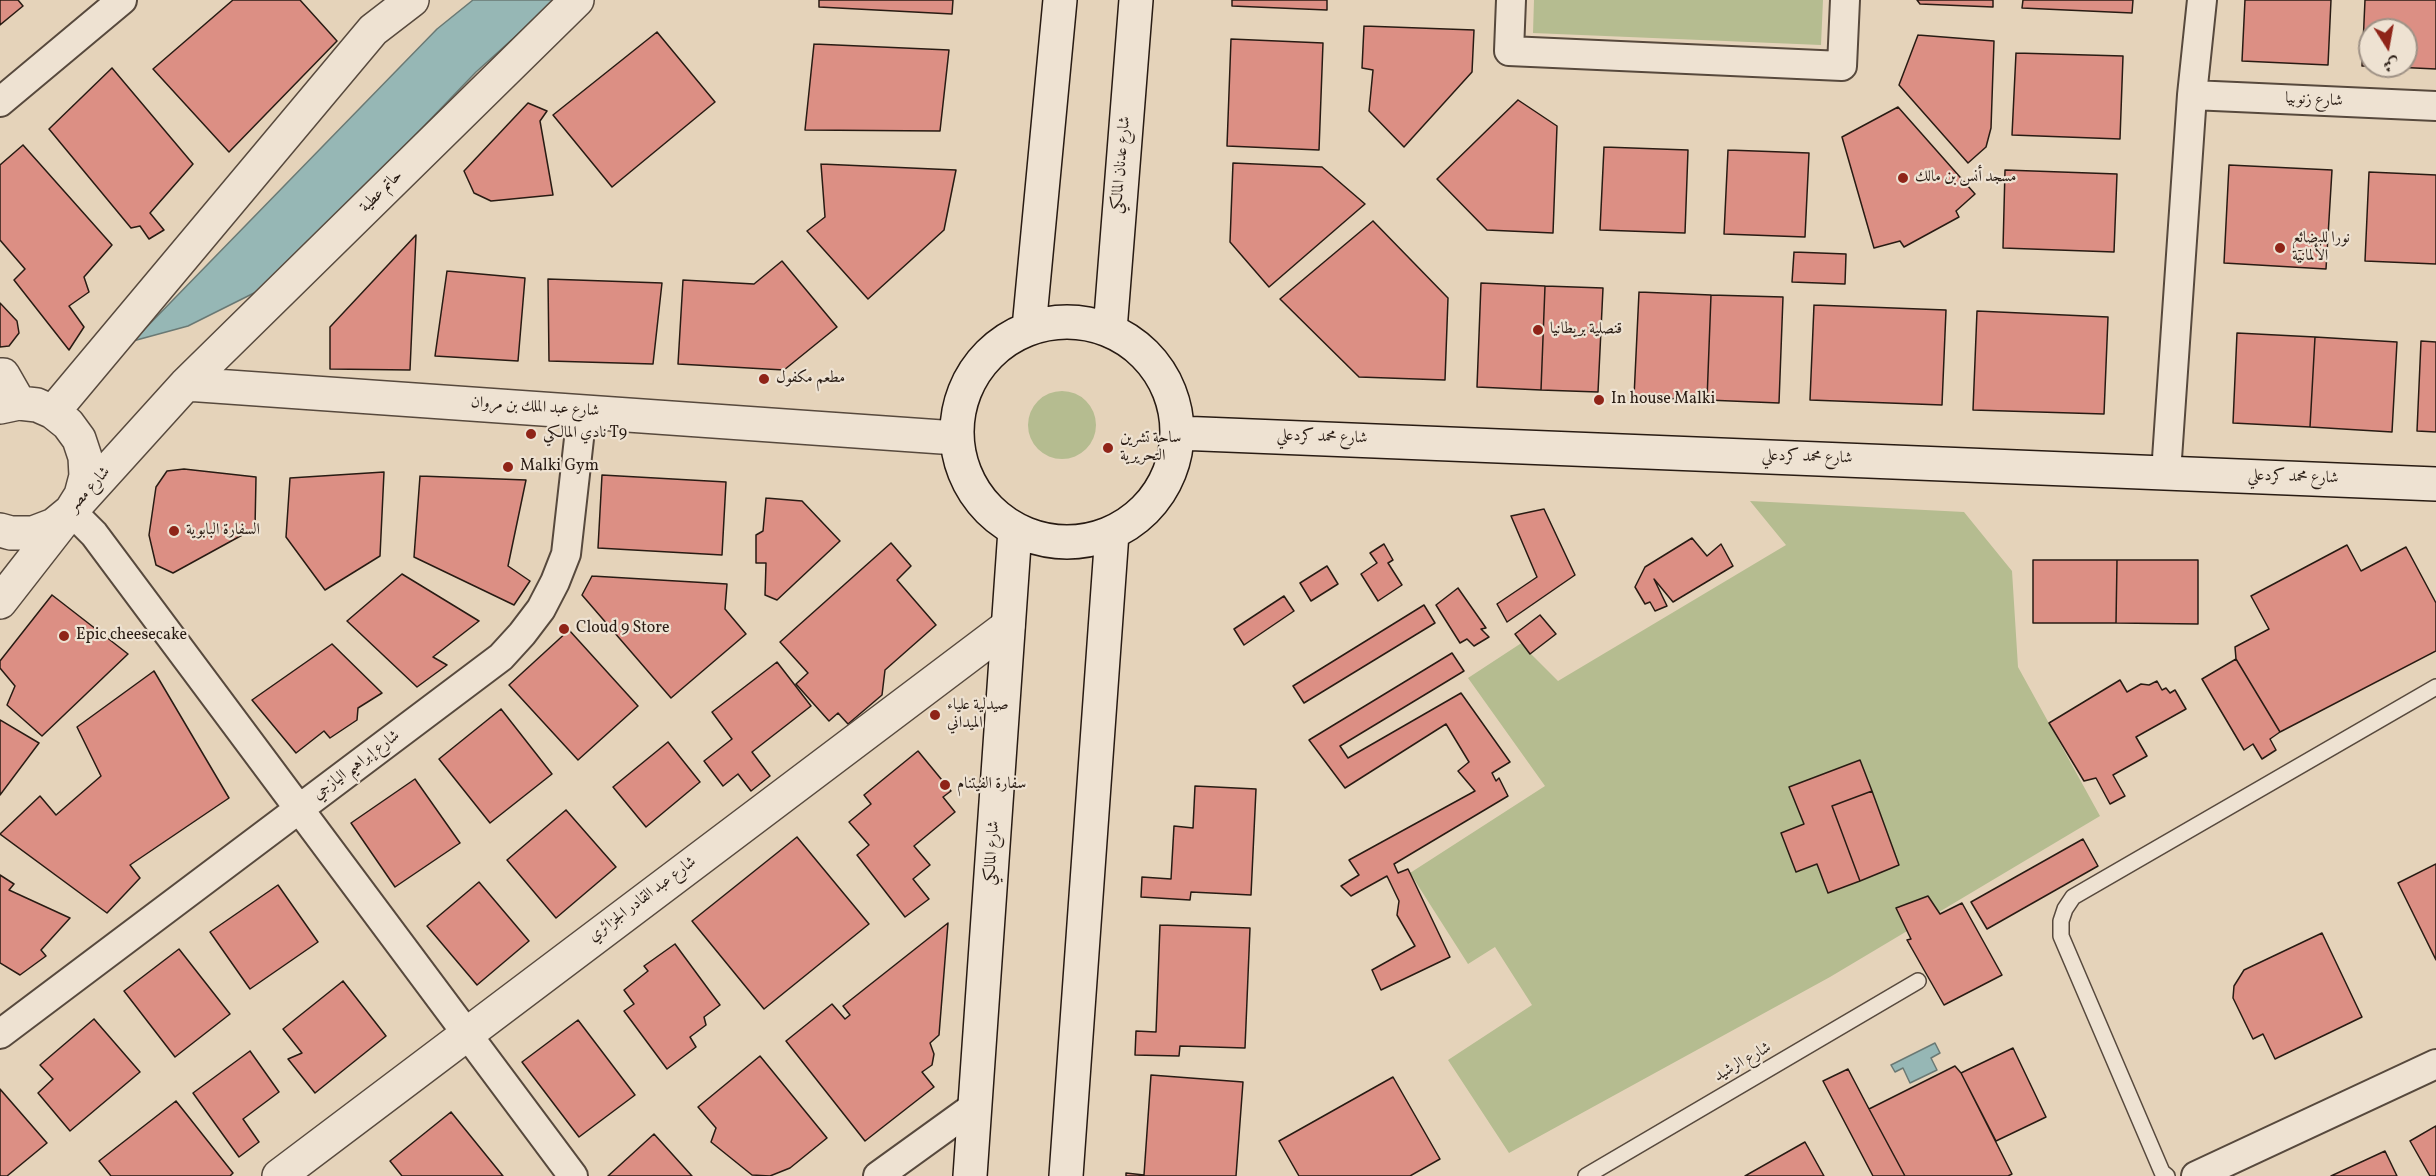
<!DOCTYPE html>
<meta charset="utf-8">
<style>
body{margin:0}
#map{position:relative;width:2436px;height:1176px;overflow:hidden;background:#e5d3ba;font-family:Vollkorn,Amiri,serif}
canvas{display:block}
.north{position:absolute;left:2358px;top:18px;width:60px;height:60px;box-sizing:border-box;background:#eee2d2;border:2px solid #9f9286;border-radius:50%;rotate:169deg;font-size:16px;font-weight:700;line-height:24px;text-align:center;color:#281b13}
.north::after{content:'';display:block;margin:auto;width:21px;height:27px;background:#8f2418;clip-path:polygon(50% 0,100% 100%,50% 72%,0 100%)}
</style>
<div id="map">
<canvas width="2436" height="1176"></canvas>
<div class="north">ش</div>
</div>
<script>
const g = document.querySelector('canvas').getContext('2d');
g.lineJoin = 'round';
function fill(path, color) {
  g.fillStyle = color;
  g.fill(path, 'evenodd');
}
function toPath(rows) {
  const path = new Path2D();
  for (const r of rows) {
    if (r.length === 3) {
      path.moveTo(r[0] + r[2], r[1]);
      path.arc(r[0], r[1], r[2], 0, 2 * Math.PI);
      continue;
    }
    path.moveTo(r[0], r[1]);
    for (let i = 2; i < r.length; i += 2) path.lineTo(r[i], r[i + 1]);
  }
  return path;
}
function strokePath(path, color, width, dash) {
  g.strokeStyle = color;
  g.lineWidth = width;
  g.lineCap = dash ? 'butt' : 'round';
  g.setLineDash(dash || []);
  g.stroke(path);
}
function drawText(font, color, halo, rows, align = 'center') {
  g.font = font + ' Vollkorn,Amiri,serif';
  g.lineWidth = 4.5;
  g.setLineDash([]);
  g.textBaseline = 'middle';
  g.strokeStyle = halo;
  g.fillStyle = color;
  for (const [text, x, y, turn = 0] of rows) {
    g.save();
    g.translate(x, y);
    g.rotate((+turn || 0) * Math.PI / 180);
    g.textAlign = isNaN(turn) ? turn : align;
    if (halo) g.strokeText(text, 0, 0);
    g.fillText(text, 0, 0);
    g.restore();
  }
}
fill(toPath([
 [1534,0,1823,0,1821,45,1533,33],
 [1062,425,34],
 [1750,501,1964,512,2012,571,2018,667,2100,816,1830,977,1509,1153,1448,1060,1532,1005,1495,947,1468,964,1410,873,1545,786,1468,678,1523,642,1531,654,1558,681,1786,545]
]), '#b5bc90');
const water = toPath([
 [473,0,556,0,476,72,272,284,188,326,133,341,437,29,473,0],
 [1935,1043,1940,1053,1931,1058,1937,1070,1910,1083,1903,1068,1895,1072,1891,1065,1935,1043]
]);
fill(water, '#96b7b5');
strokePath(water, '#6a7974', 1.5);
const building = toPath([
 [0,0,18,0,23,6,0,25,0,0],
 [233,0,300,0,337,41,229,152,153,69,233,0],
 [819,0,953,0,952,14,819,7,819,0],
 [1232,0,1327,0,1327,10,1232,6,1232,0],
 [1917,0,1993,0,1993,7,1920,4,1917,0],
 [2023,0,2133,0,2132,13,2022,8,2023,0],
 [2245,0,2331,0,2328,65,2242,61,2245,0],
 [2365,0,2436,0,2436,69,2373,66,2406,66,2406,30,2370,30,2370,66,2362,66,2365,0],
 [1364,26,1474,30,1472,72,1404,147,1369,111,1373,70,1362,68,1364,26],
 [657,32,715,102,612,187,553,115,657,32],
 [1918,35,1994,41,1991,128,1986,147,1968,163,1899,85,1918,35],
 [1231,39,1323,43,1319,150,1227,146,1231,39],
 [814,44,949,50,940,131,805,130,814,44],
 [2016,53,2123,56,2120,139,2012,135,2016,53],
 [112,68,193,164,150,213,164,230,149,239,140,226,131,228,49,129,112,68],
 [1518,100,1557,126,1553,233,1487,230,1437,179,1518,100],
 [528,103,547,111,540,121,553,195,491,201,474,193,464,171,528,103],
 [1898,107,1975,194,1956,211,1959,217,1904,247,1900,241,1874,248,1842,137,1898,107],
 [23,145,112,245,84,277,89,292,69,306,84,327,69,350,14,280,25,269,0,240,0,165,23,145],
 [1604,147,1688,150,1685,233,1600,230,1604,147],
 [1728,150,1809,153,1805,237,1724,234,1728,150],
 [1233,163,1322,167,1365,204,1269,287,1230,242,1233,163],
 [821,164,956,170,944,230,868,299,807,231,825,217,821,164],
 [2229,165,2332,170,2326,269,2224,263,2229,165],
 [2005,170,2117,174,2114,252,2003,248,2005,170],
 [2369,172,2436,175,2436,264,2365,261,2369,172],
 [1373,221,1448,298,1445,380,1359,377,1280,299,1373,221],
 [416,235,410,370,330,369,330,327,416,235],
 [1794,252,1846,254,1845,284,1792,282,1794,252],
 [782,261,837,327,784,370,678,364,683,280,754,284,782,261],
 [447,271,525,278,518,361,435,356,447,271],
 [548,279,662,283,653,364,549,361,548,279],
 [1481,283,1545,286,1541,390,1477,387,1481,283],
 [1545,286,1603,288,1598,392,1541,390,1545,286],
 [1639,292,1711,295,1707,400,1634,397,1639,292],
 [1711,295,1783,297,1779,403,1707,400,1711,295],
 [0,303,17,321,19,333,9,346,0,347,0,303],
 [1814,305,1946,310,1942,405,1810,400,1814,305],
 [1977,311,2108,317,2104,414,1973,410,1977,311],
 [2237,333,2315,337,2310,427,2233,423,2237,333],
 [2315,337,2397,342,2392,432,2310,427,2315,337],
 [2421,341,2436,342,2436,432,2417,431,2421,341],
 [184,469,256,477,255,528,173,573,156,565,149,535,156,487,167,471,184,469],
 [384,472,380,556,325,590,286,537,290,478,384,472],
 [602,475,726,482,722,555,598,548,602,475],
 [420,476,526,480,508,566,530,581,514,605,414,557,420,476],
 [766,498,802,501,840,541,777,600,765,595,766,563,756,563,756,535,763,531,766,498],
 [1544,509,1575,575,1507,622,1497,604,1537,577,1511,516,1544,509],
 [1692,538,1707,556,1721,544,1733,566,1673,602,1654,579,1667,606,1655,611,1650,602,1645,604,1635,587,1645,567,1692,538],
 [891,543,911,566,897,580,936,625,885,670,882,695,848,724,838,713,829,721,796,684,808,673,780,642,891,543],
 [1384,544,1393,560,1388,563,1402,585,1378,601,1361,574,1377,563,1370,553,1384,544],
 [2347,545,2361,571,2406,547,2436,603,2436,651,2280,732,2236,659,2235,647,2269,629,2251,596,2347,545],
 [2033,560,2117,560,2116,623,2033,623,2033,560],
 [2117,560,2198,560,2198,624,2116,623,2117,560],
 [1327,566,1338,584,1311,601,1300,583,1327,566],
 [402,574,479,621,433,657,447,665,417,687,347,621,402,574],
 [592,576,727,584,725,609,746,634,671,698,582,595,592,576],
 [1458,588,1486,628,1481,629,1489,637,1474,646,1467,639,1460,643,1436,605,1458,588],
 [52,595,128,654,42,736,7,705,15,686,0,668,0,661,52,595],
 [1284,596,1294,611,1244,645,1234,629,1284,596],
 [1424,605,1435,623,1304,703,1293,686,1424,605],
 [1540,615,1556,634,1530,654,1515,634,1540,615],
 [569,630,638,706,578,760,509,685,569,630],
 [332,644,382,693,358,708,357,720,330,738,324,731,296,753,252,700,332,644],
 [1452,653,1464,671,1340,746,1348,758,1461,693,1510,762,1492,773,1496,781,1499,778,1508,796,1394,864,1398,873,1408,869,1410,873,1450,957,1381,990,1372,970,1415,946,1397,915,1399,901,1387,876,1351,896,1341,886,1359,875,1349,860,1475,791,1458,771,1469,762,1446,724,1345,788,1309,740,1452,653],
 [2236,659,2280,732,2270,739,2276,750,2262,759,2253,744,2244,750,2202,679,2236,659],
 [777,662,811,706,752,752,770,776,751,791,738,774,723,786,704,761,732,739,712,712,777,662],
 [154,671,229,798,130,865,140,878,107,913,0,834,40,796,56,815,101,776,77,727,154,671],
 [2120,680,2127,692,2141,684,2149,685,2157,681,2162,690,2166,688,2170,693,2175,690,2186,709,2136,737,2147,756,2113,775,2125,796,2110,804,2096,778,2084,781,2049,723,2120,680],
 [501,709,552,774,490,823,439,759,501,709],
 [0,720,39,743,0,795,0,720],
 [668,742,700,782,646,827,613,787,668,742],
 [918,751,951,791,943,797,955,812,914,846,930,865,913,879,929,899,905,917,857,855,869,845,849,822,871,804,864,795,918,751],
 [1860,760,1872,791,1832,806,1860,881,1828,893,1817,864,1796,872,1781,833,1804,824,1789,787,1860,760],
 [415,779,460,843,395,887,351,823,415,779],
 [1195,786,1256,789,1251,895,1191,892,1190,900,1141,897,1142,877,1171,879,1174,826,1193,828,1195,786],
 [1872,791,1899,865,1860,881,1832,806,1872,791],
 [566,810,616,867,556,918,507,860,566,810],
 [797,837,869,924,764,1009,692,921,797,837],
 [2083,839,2098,866,1987,929,1971,902,2083,839],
 [2436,864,2436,960,2398,883,2436,864],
 [0,875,14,884,9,890,70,918,41,950,46,956,20,975,0,963,0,875],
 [479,882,529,941,477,985,427,926,479,882],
 [278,885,318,942,250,989,210,932,278,885],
 [1928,896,1940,914,1962,903,2002,975,1944,1005,1907,940,1911,939,1896,908,1928,896],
 [948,923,939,1035,930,1043,934,1054,932,1065,922,1072,934,1087,865,1141,786,1041,832,1004,845,1019,850,1015,843,1006,948,923],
 [1160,925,1250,928,1245,1048,1180,1046,1179,1056,1135,1055,1136,1031,1156,1032,1160,925],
 [2322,933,2362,1017,2275,1059,2263,1034,2253,1039,2233,998,2234,986,2244,970,2322,933],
 [675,944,720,1005,704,1017,706,1025,690,1037,696,1047,667,1069,624,1011,634,1004,624,990,648,971,644,966,675,944],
 [179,949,230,1014,175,1057,124,991,179,949],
 [343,981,386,1036,315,1093,288,1059,302,1053,283,1029,343,981],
 [94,1019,140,1072,70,1131,38,1093,53,1079,40,1065,94,1019],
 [578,1020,635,1095,579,1137,522,1062,578,1020],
 [2013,1048,2046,1117,1996,1141,1961,1073,2013,1048],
 [250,1051,279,1092,243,1119,259,1142,239,1157,193,1093,250,1051],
 [760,1056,827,1138,790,1168,770,1176,752,1175,711,1142,716,1128,698,1107,760,1056],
 [1955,1066,1961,1073,2012,1174,2008,1176,1905,1176,1869,1109,1955,1066],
 [1848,1069,1869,1109,1905,1176,1873,1176,1823,1081,1848,1069],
 [1151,1075,1243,1082,1236,1176,1126,1176,1126,1173,1144,1175,1151,1075],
 [1393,1077,1440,1159,1410,1176,1299,1176,1279,1141,1393,1077],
 [0,1089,47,1143,7,1176,0,1176,0,1089],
 [176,1101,233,1173,230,1176,111,1176,99,1161,176,1101],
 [451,1112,503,1176,402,1176,390,1161,451,1112],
 [2436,1126,2436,1176,2430,1176,2410,1141,2436,1126],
 [654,1134,692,1176,608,1176,654,1134],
 [1805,1142,1824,1176,1745,1176,1805,1142],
 [2385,1151,2397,1176,2331,1176,2385,1151]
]);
fill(building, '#dc8f84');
strokePath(building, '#281b13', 1.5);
const service = toPath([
 [1586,1176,1918,981],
 [2167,1176,2162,1172,2061,936,2061,921,2065,909,2073,897,2436,687]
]);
const minor = toPath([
 [1511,0,1509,51,1842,66,1845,0],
 [2192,95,2436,106],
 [0,102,122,0],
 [2166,473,2192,95,2202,0],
 [71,511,94,534,573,1176],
 [0,1034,501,657,522,634,541,609,555,582,566,554,582,412],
 [878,1176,975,1106],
 [2196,1176,2436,1064]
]);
const tertiary = toPath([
 [0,375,3,375,19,403],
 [186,384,956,438],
 [0,407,19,403,37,405,53,412,68,424,79,439,85,457,86,476,81,495,71,511,54,525,33,533,11,533,0,530],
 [53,412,373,30,412,0],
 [0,602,71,511,186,384,577,0],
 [279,1176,1008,626]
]);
const secondary = toPath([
 [1067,432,110],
 [1029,328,1060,0],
 [1110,330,1136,0],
 [1178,433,2436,484],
 [970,1176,1015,530],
 [1066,1176,1112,533]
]);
strokePath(service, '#57493d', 18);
strokePath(minor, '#57493d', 32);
strokePath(tertiary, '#57493d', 36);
strokePath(secondary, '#281b13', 36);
strokePath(service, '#eee2d2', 15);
strokePath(minor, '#eee2d2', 28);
strokePath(tertiary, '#eee2d2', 33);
strokePath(secondary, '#eee2d2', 33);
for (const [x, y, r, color] of [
 [1903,178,6,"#8f2418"],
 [2280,248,6,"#8f2418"],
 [1538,330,6,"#8f2418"],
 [764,379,6,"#8f2418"],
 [1599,400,6,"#8f2418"],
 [531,434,6,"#8f2418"],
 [1108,448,6,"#8f2418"],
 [508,467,6,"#8f2418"],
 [174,531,6,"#8f2418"],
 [564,629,6,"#8f2418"],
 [64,636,6,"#8f2418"],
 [935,715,6,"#8f2418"],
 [945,785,6,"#8f2418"]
]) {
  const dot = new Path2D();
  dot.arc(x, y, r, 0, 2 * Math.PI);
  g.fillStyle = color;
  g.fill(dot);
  strokePath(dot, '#eee2d2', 2);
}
drawText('16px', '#281b13', '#eee2d2', [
 ["شارع زنوبيا",2314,101,3],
 ["شارع عدنان المالكي",1122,165,-85],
 ["حاتم عطية",382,192,-45],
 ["شارع عبد الملك بن مروان",535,408,4],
 ["شارع محمد كردعلي",1322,438,2],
 ["شارع محمد كردعلي",1807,458,2],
 ["شارع محمد كردعلي",2293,478,2],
 ["شارع مصر",90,490,-48],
 ["شارع إبراهيم اليازجي",357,766,-37],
 ["شارع المالكي",993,853,-86],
 ["شارع عبد القادر الجزائري",643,900,-37],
 ["شارع الرشيد",1743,1063,-30]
]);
drawText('16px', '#281b13', '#eee2d2', [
 ["مسجد أنس بن مالك",1915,178],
 ["نورا للبضائع",2292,239],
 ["الألمانية",2292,257],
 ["قنصلية بريطانيا",1550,330],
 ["مطعم مكفول",776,379],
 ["In house Malki",1611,400],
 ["نادي المالكي T9",543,434],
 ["ساحة تشرين",1120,439],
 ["التحريرية",1120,457],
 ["Malki Gym",520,467],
 ["السفارة البابوية",186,531],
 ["Cloud 9 Store",576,629],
 ["Epic cheesecake",76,636],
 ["صيدلية علياء",947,706],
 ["الميداني",947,724],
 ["سفارة الفيتنام",957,785]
], 'left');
</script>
